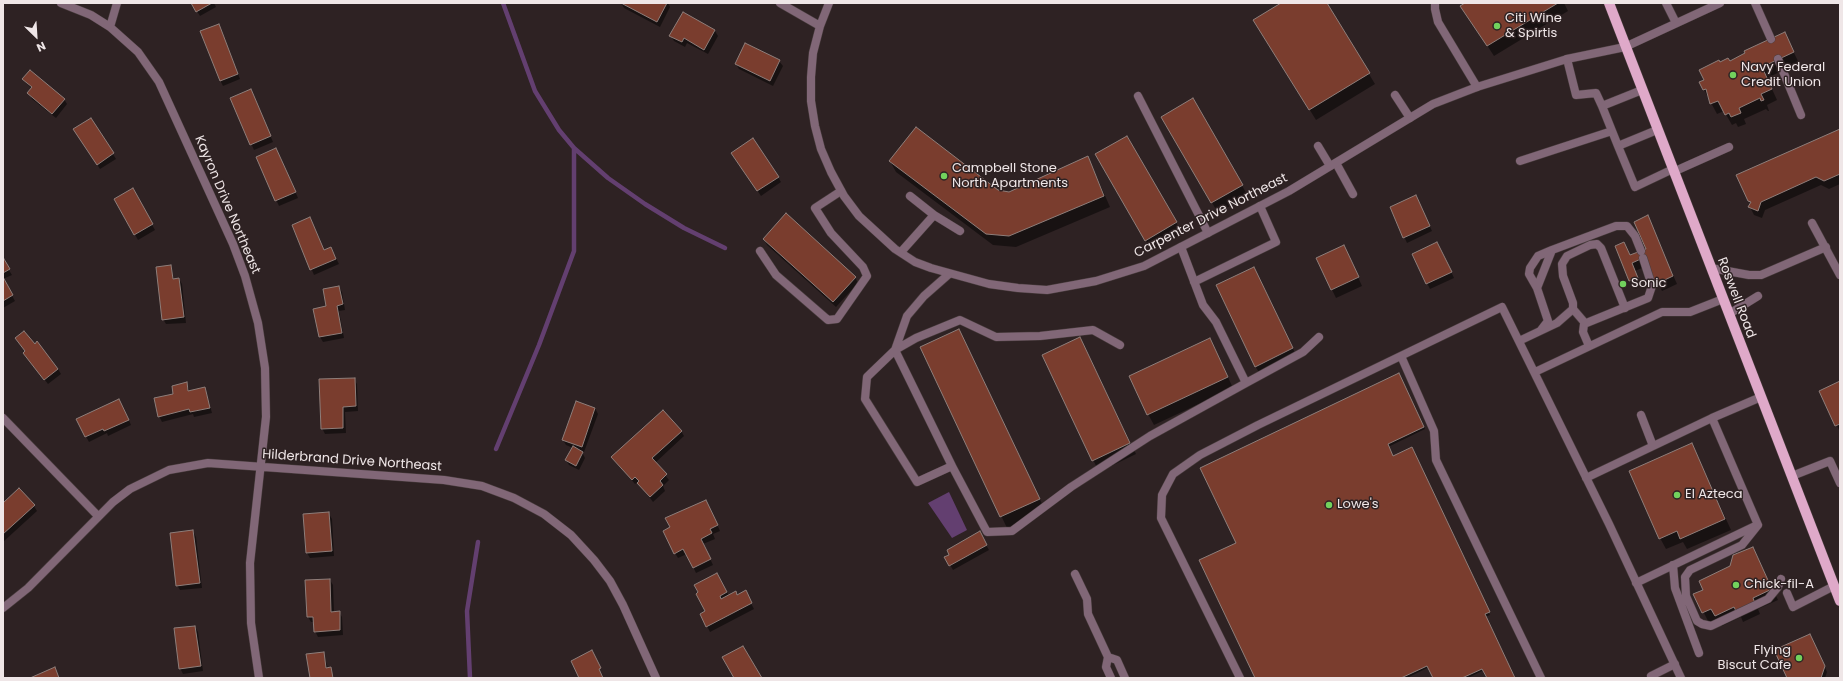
<!DOCTYPE html>
<style>
body{margin:0}
#map{position:relative;width:1843px;height:681px;overflow:hidden;background:#2e2223;font-family:Poppins,sans-serif}
canvas{display:block}
.frame{position:absolute;inset:0;border:4px solid #efe6e7;pointer-events:none}
.north{position:absolute;left:16px;top:16px;width:40px;height:40px;-webkit-text-stroke:3px #2e2223;paint-order:stroke;rotate:155deg;font-size:11px;font-weight:700;line-height:16px;text-align:center;color:#efe6e7}
.north::after{content:'';display:block;margin:auto;width:14px;height:18px;background:#efe6e7;clip-path:polygon(50% 0,100% 100%,50% 72%,0 100%)}
</style>
<div id="map">
<canvas width="1843" height="681"></canvas>
<div class="frame"></div>
<div class="north">N</div>
</div>
<script>
const g = document.querySelector('canvas').getContext('2d');
g.lineJoin = 'round';
function fill(path, color) {
  g.fillStyle = color;
  g.fill(path, 'evenodd');
}
function toPath(rows) {
  const path = new Path2D();
  for (const r of rows) {
    path.moveTo(r[0], r[1]);
    for (let i = 2; i < r.length; i += 2) path.lineTo(r[i], r[i + 1]);
  }
  return path;
}
function strokePath(path, color, width, dash) {
  g.strokeStyle = color;
  g.lineWidth = width;
  g.lineCap = dash ? 'butt' : 'round';
  g.setLineDash(dash || []);
  g.stroke(path);
}
function drawText(font, color, halo, rows, align = 'center') {
  g.font = font + ' Poppins,sans-serif';
  g.lineWidth = 3;
  g.setLineDash([]);
  g.textBaseline = 'middle';
  g.strokeStyle = halo;
  g.fillStyle = color;
  for (const [text, x, y, turn = 0] of rows) {
    g.save();
    g.translate(x, y);
    g.rotate((+turn || 0) * Math.PI / 180);
    g.textAlign = isNaN(turn) ? turn : align;
    if (halo) g.strokeText(text, 0, 0);
    g.fillText(text, 0, 0);
    g.restore();
  }
}
fill(toPath([
 [949,492,967,530,952,538,928,503]
]), '#633f70');
fill(toPath([
 [192,3,214,3,216,7,200,16],
 [621,3,668,3,670,7,660,27,624,8],
 [1283,3,1326,3,1375,84,1316,120,1261,31],
 [1466,3,1564,3,1568,11,1494,56,1468,16],
 [683,13,715,31,718,36,708,54,687,43,685,47,674,41,671,36],
 [219,25,240,79,223,86,220,80],
 [1784,33,1799,63,1767,78,1777,100,1767,105,1769,111,1768,111,1766,109,1744,119,1746,124,1738,127,1736,123,1732,125,1724,111,1717,114,1700,82,1729,62],
 [745,45,779,61,783,66,773,86,739,69,736,64],
 [23,79,64,99,67,104,56,118,32,99,29,93,32,89],
 [251,90,273,142,254,150,231,98],
 [1193,100,1248,196,1218,213,1163,117],
 [91,119,116,159,100,169,78,135],
 [1840,130,1840,184,1829,189,1821,185,1765,210,1762,218,1754,215,1750,207,1751,204,1749,200],
 [1127,137,1182,233,1152,251,1097,154],
 [279,155,298,198,279,206,257,158],
 [1088,157,1110,207,1016,247,993,245,896,172,890,161,998,191,1009,193],
 [736,158,778,177,781,182,761,196],
 [132,190,155,230,138,240,115,199],
 [1418,202,1432,231,1407,243,1391,208],
 [1647,217,1677,284,1662,291,1649,265,1635,271,1641,286,1635,289,1616,246,1630,256,1647,249],
 [293,225,324,251,331,248,339,264,314,275],
 [764,239,855,277,858,283,836,307,767,245],
 [1440,248,1454,278,1430,289,1413,255],
 [1348,255,1362,286,1336,298,1317,259],
 [3,261,12,275,3,279,15,301,3,308],
 [170,266,174,279,179,279,182,284,186,323,166,324,163,319],
 [1254,269,1298,359,1262,377,1255,366],
 [339,287,342,292,345,310,339,311,344,338,323,342,320,337,327,307],
 [959,330,1045,510,1007,528,921,348],
 [1080,338,1136,454,1099,472,1043,356],
 [1210,339,1233,388,1154,425,1148,414],
 [28,358,58,369,61,374,48,384],
 [1398,375,1425,429,1388,447,1393,457,1411,449,1490,615,1485,617,1515,678,1488,678,1484,670,1468,678,1434,678,1429,667,1407,678,1257,678,1237,544],
 [354,379,357,384,358,411,345,412,346,433,325,434,322,428],
 [1840,382,1840,432,1820,391],
 [186,383,190,391,205,388,212,413,194,417,193,414,162,422,159,416],
 [122,405,131,425,108,436,107,433,89,442,77,420],
 [595,408,598,414,584,452,581,450,585,458,579,470,569,465,566,460,573,448,566,445,563,440],
 [681,431,684,436,655,463,669,480,663,486,665,491,653,502,638,482,635,484,612,457],
 [1692,444,1731,530,1687,549,1683,542,1666,549,1660,538],
 [3,504,34,506,37,511,3,542],
 [709,507,720,531,713,534,715,539,703,544,713,565,696,573,687,554,678,558,675,553,672,527],
 [329,514,332,519,334,556,310,558,307,553],
 [193,531,196,537,202,588,180,590,177,585],
 [979,533,989,550,953,570,946,558],
 [1753,548,1778,600,1758,609,1760,614,1743,622,1741,617,1722,626,1718,619,1709,623,1695,595,1704,590],
 [717,574,729,596,737,596,745,592,754,609,710,632,701,614,706,612],
 [330,580,333,585,334,612,339,612,342,617,343,635,318,637,315,631,314,622,311,622,308,617],
 [195,627,198,632,203,671,183,674,180,668],
 [1813,640,1827,672,1825,678,1788,678],
 [323,653,328,668,330,668,334,678,311,678]
]), '#0007');
strokePath(toPath([
 [503,3,535,91,559,130,574,148,608,178,645,204,684,228,725,248],
 [496,449,539,345,574,251,574,148],
 [470,678,467,611,478,542]
]), '#633f70', 4.5);
const building = toPath([
 [191,3,212,3,196,12,191,3],
 [621,3,667,3,657,22,621,3],
 [1281,3,1327,3,1370,73,1309,110,1253,20,1281,3],
 [1465,3,1558,3,1487,46,1460,6,1465,3],
 [683,12,715,30,704,50,684,38,682,42,669,36,683,12],
 [219,24,238,74,220,81,200,31,219,24],
 [1785,32,1794,52,1762,67,1772,89,1761,94,1764,100,1761,101,1760,98,1739,108,1741,113,1731,117,1729,113,1725,115,1718,101,1710,104,1706,89,1703,90,1699,82,1704,80,1699,70,1719,60,1720,62,1728,58,1730,61,1745,53,1744,51,1785,32],
 [745,43,780,60,770,81,735,64,745,43],
 [30,70,65,99,52,114,27,93,32,87,22,79,30,70],
 [251,89,271,136,250,145,230,98,251,89],
 [1193,98,1243,185,1211,203,1161,117,1193,98],
 [91,118,114,153,97,165,73,129,91,118],
 [916,127,998,190,1009,192,1088,156,1104,196,1009,236,986,234,889,161,916,127],
 [1840,129,1840,174,1824,181,1816,177,1761,202,1758,211,1748,207,1751,202,1748,201,1736,175,1840,129],
 [1127,136,1177,222,1145,241,1095,154,1127,136],
 [753,138,779,177,757,191,731,153,753,138],
 [276,148,296,192,275,201,256,157,276,148],
 [133,188,153,224,134,235,114,199,133,188],
 [1416,195,1430,226,1403,238,1390,207,1416,195],
 [786,213,856,277,833,302,763,239,786,213],
 [1648,215,1673,276,1656,284,1645,257,1632,263,1638,278,1629,281,1615,246,1624,242,1630,255,1646,249,1634,222,1648,215],
 [310,217,324,250,331,247,336,259,310,270,292,225,310,217],
 [1437,242,1452,272,1426,284,1412,254,1437,242],
 [1344,245,1359,277,1331,290,1316,258,1344,245],
 [4,259,10,269,3,273,3,260,4,259],
 [171,265,173,279,179,278,184,317,162,320,156,267,171,265],
 [1254,267,1293,348,1255,367,1216,285,1254,267],
 [3,277,13,295,3,301,3,277],
 [339,286,343,304,337,306,342,333,319,337,313,309,326,306,323,289,339,286],
 [959,329,1040,499,1000,517,920,347,959,329],
 [24,331,35,344,37,341,58,369,44,380,23,353,25,351,15,338,24,331],
 [1080,337,1130,443,1092,461,1042,355,1080,337],
 [1210,338,1228,377,1147,415,1129,376,1210,338],
 [1399,373,1424,427,1388,444,1393,456,1412,447,1490,612,1485,614,1515,678,1487,678,1482,669,1462,678,1433,678,1427,666,1401,678,1255,678,1199,560,1236,543,1200,468,1399,373],
 [355,378,356,406,343,407,343,428,321,429,319,379,355,378],
 [1840,381,1840,424,1835,426,1819,391,1840,381],
 [187,382,188,391,205,387,210,408,190,412,189,409,158,417,154,398,173,394,172,386,187,382],
 [119,399,129,420,104,431,103,429,85,437,76,419,119,399],
 [576,401,595,408,582,447,562,440,576,401],
 [663,410,682,431,652,458,667,474,660,481,663,485,650,497,637,483,639,481,635,477,632,480,611,457,663,410],
 [1692,443,1725,519,1680,539,1677,531,1659,539,1629,471,1692,443],
 [573,446,583,452,576,466,565,460,573,446],
 [19,488,35,505,3,534,3,503,19,488],
 [706,500,718,525,710,529,712,533,701,539,711,559,693,568,683,549,674,554,663,531,670,527,665,518,706,500],
 [329,512,332,551,306,553,303,514,329,512],
 [193,530,200,583,176,586,170,533,193,530],
 [980,531,987,545,949,566,944,557,949,555,947,550,980,531],
 [1753,547,1772,589,1753,598,1755,603,1736,611,1734,607,1715,616,1711,609,1702,613,1693,594,1703,590,1699,581,1730,566,1733,555,1753,547],
 [717,573,727,592,720,596,721,599,736,591,737,595,746,590,752,603,706,627,700,614,705,611,696,594,698,592,694,585,717,573],
 [330,579,331,612,340,611,340,630,314,632,313,617,307,617,305,580,330,579],
 [195,626,201,666,179,669,174,628,195,626],
 [1810,634,1825,666,1821,678,1787,678,1774,650,1810,634],
 [743,646,762,678,734,678,722,657,743,646],
 [592,650,601,668,599,669,603,678,579,678,571,661,592,650],
 [324,652,326,668,331,667,333,678,310,678,306,654,324,652],
 [55,667,59,678,30,678,55,667]
]);
fill(building, '#7a3d2e');
strokePath(building, '#8e7e7a', 1);
const lane = toPath([
 [1435,3,1435,9,1438,22,1477,87],
 [1666,3,1676,23],
 [1755,3,1771,39],
 [1567,59,1576,95,1596,93,1602,106],
 [1778,59,1801,115],
 [1395,95,1410,118],
 [1138,96,1208,233],
 [1657,130,1618,146,1635,187,1673,169],
 [1612,131,1602,106,1642,90],
 [1318,146,1330,166],
 [1520,161,1612,131,1618,146],
 [1336,163,1353,194],
 [1673,172,1729,147],
 [910,196,934,215,960,231],
 [1812,223,1840,275],
 [760,251,776,275,828,320,837,319,867,276,863,267,831,233,815,208,841,191],
 [901,252,934,215],
 [1711,268,1749,275,1761,275,1826,247],
 [949,274,924,296,907,316,895,350,952,466],
 [1194,282,1276,242,1260,206],
 [1537,288,1529,274,1530,268,1538,256,1552,250],
 [1573,309,1585,323],
 [1729,314,1758,296],
 [1541,330,1548,321,1537,288,1552,250,1616,226,1627,226,1635,236,1641,251],
 [1519,341,1557,323,1573,309,1573,303,1563,276,1562,264,1567,256,1590,245,1597,244,1601,248,1625,308],
 [1120,345,1093,330,1040,336,996,337,960,320,916,338,895,350,867,377,865,399,917,482,952,466,987,532,1012,531,1071,487,1150,436,1246,383,1216,322,1203,305,1181,247],
 [1589,346,1583,332,1584,324,1648,298,1652,286,1643,258],
 [1401,356,1434,431,1436,460,1541,678],
 [1535,372,1662,312,1690,312,1723,299],
 [1246,383,1303,352,1319,337],
 [1641,415,1653,446],
 [1792,476,1830,461,1840,483],
 [1586,478,1712,418],
 [1758,525,1742,545,1690,570,1685,577,1686,596,1697,621,1702,624,1711,626,1768,599,1778,587,1781,579],
 [1758,525,1712,418,1761,397],
 [1673,565,1675,588,1699,653],
 [1075,574,1087,599,1088,614,1108,657,1106,667,1111,678],
 [1636,583,1755,526],
 [1787,593,1793,607,1834,586],
 [1108,657,1117,660,1125,678],
 [1651,676,1675,664],
 [1240,678,1161,518,1162,495,1173,474,1200,455,1258,425,1502,307,1609,524,1681,678]
]);
const street = toPath([
 [61,3,91,15,110,27,138,52,159,82,233,244,245,276,258,323,265,368,266,417,250,563,251,623,259,678],
 [780,3,820,26],
 [829,3,820,26,813,53,811,77,811,101,815,126,821,149,831,172,844,196,859,216,895,249,915,262,931,268,989,284,1018,288,1047,290,1096,281,1144,266,1289,191,1433,104,1477,87,1567,59,1625,47,1720,3],
 [110,27,117,3],
 [3,418,98,516],
 [3,608,28,588,113,502,130,489,169,470,208,463,444,480,482,486,514,498,544,514,571,535,594,560,610,581,623,605,656,678]
]);
const primary = toPath([
 [1609,3,1840,601]
]);
strokePath(lane, '#493d3e', 9);
strokePath(street, '#493d3e', 9);
strokePath(primary, '#493d3e', 11);
strokePath(lane, '#816777', 8);
strokePath(street, '#816777', 8);
strokePath(primary, '#dfa9c9', 10);
for (const [x, y, r, color] of [
 [1497,26,4,"#72d25d"],
 [1733,75,4,"#72d25d"],
 [944,176,4,"#72d25d"],
 [1623,284,4,"#72d25d"],
 [1677,495,4,"#72d25d"],
 [1329,505,4,"#72d25d"],
 [1736,585,4,"#72d25d"],
 [1799,658,4,"#72d25d"]
]) {
  const dot = new Path2D();
  dot.arc(x, y, r, 0, 2 * Math.PI);
  g.fillStyle = color;
  g.fill(dot);
  strokePath(dot, '#2e2223', 1.5);
}
drawText('13px', '#efe6e7', '#2e2223', [
 ["Citi Wine",1505,19],
 ["& Spirtis",1505,34],
 ["Navy Federal",1741,68],
 ["Credit Union",1741,83],
 ["Campbell Stone",952,169],
 ["North Apartments",952,184],
 ["Sonic",1631,284],
 ["El Azteca",1685,495],
 ["Lowe's",1337,505],
 ["Chick-fil-A",1744,585],
 ["Flying",1791,651,"right"],
 ["Biscut Cafe",1791,666,"right"]
], 'left');
drawText('13px', '#efe6e7', '#2e2223', [
 ["Kayron Drive Northeast",227,205,67],
 ["Carpenter Drive Northeast",1211,216,-27],
 ["Roswell Road",1736,298,69],
 ["Hilderbrand Drive Northeast",352,461,4]
]);
</script>
